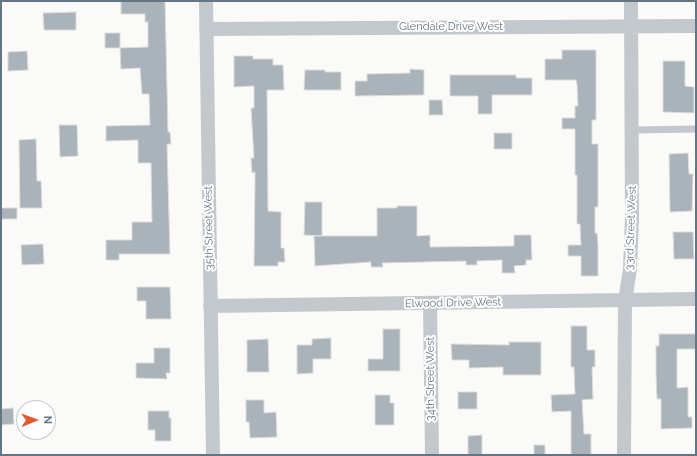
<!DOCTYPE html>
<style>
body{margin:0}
#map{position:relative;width:697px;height:456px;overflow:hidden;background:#fafaf8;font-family:Raleway,sans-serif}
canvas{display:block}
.frame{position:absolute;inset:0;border:2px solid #657683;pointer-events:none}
.north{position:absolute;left:16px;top:400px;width:40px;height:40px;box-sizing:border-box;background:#fff;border:1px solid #c1c8cd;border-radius:50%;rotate:89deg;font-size:11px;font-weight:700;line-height:16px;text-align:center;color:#657683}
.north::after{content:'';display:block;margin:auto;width:14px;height:18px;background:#e4572e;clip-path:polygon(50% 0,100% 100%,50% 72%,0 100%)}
</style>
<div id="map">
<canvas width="697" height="456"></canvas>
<div class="frame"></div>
<div class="north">N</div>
</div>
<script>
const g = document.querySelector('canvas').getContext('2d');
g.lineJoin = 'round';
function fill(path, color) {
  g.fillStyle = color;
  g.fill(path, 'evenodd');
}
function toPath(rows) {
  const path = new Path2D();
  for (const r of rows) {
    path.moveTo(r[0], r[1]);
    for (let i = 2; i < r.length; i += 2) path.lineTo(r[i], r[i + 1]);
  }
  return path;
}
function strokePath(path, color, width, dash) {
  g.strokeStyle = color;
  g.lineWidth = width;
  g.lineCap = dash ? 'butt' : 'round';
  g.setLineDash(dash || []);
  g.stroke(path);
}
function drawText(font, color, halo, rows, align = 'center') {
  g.font = font + ' Raleway,sans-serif';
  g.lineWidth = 4;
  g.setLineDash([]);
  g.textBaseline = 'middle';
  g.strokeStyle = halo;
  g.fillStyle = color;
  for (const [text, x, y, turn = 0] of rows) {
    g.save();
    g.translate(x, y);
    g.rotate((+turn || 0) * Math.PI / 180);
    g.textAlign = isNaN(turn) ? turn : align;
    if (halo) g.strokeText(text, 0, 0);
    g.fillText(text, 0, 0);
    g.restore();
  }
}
const building = toPath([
 [121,1,165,1,168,132,170,132,171,144,167,144,170,254,119,254,119,260,106,260,106,240,132,240,132,222,152,222,151,163,138,163,138,140,106,141,106,126,150,125,149,94,142,94,140,68,121,69,120,48,148,47,148,22,145,22,145,14,121,14,121,1],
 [76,12,76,30,44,30,43,13,76,12],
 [105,33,120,33,120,48,105,48,105,33],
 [562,50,596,50,596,120,592,120,592,144,598,144,598,207,595,207,595,233,597,233,598,245,598,276,581,276,581,256,568,256,568,245,581,245,580,224,577,224,577,175,575,175,575,129,562,129,562,118,575,118,575,106,578,106,577,84,576,80,545,80,545,59,562,59,562,50],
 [27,51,28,70,8,71,8,52,27,51],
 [234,56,253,56,253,59,273,59,273,65,283,65,284,90,267,90,268,211,281,212,281,248,284,248,285,262,278,262,278,266,254,266,255,180,255,172,252,173,251,158,254,158,251,108,254,108,254,86,234,87,234,56],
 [663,61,685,61,685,86,694,87,694,113,663,112,663,61],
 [410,69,424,70,424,95,355,96,355,81,367,81,367,74,410,73,410,69],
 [305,70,325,70,325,72,341,72,341,90,304,90,305,70],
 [450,75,516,75,516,78,532,78,532,95,492,95,492,114,478,114,478,96,450,96,450,75],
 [429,100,442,100,443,115,429,115,429,100],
 [59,125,77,125,78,156,60,157,59,125],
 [494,133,512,133,512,149,494,149,494,133],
 [36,139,37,181,41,181,42,208,20,208,19,140,36,139],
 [688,153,689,174,693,174,692,211,670,212,669,154,688,153],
 [305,202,322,202,322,236,304,235,305,202],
 [397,206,417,206,417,236,430,235,430,247,514,246,514,235,531,235,532,260,526,260,526,265,514,266,515,273,502,273,502,260,477,261,477,265,466,265,466,261,382,263,383,267,371,267,371,262,315,266,314,236,377,236,377,208,397,208,397,206],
 [1,208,17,208,17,219,1,219,1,208],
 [673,232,693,232,694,259,674,259,673,232],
 [43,244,44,264,22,265,21,245,43,244],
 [137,287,170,287,171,319,146,319,146,301,137,301,137,287],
 [571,326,587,326,587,350,595,350,595,367,592,367,593,399,582,400,584,434,591,434,591,455,571,455,571,411,552,412,551,395,575,394,574,367,571,367,571,326],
 [383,329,400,329,400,371,368,371,368,359,383,359,383,329],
 [659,334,696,334,696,349,677,349,677,388,688,387,688,417,692,417,692,428,661,429,661,399,657,399,656,375,656,346,659,346,659,334],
 [331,338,331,359,313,359,313,373,297,374,297,345,312,345,312,339,331,338],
 [268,339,269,372,247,372,247,340,268,339],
 [509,342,541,342,541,375,503,375,503,367,469,368,469,360,452,360,451,344,509,345,509,342],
 [154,348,170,348,170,373,166,373,167,379,136,378,136,363,154,363,154,348],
 [458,392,477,392,477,409,458,409,458,392],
 [375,395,390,395,390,403,394,403,394,425,375,425,375,395],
 [246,400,264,400,264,413,276,412,277,437,250,438,249,422,246,422,246,400],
 [13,408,14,424,1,425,1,409,13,408],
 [148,411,169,411,169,418,171,418,171,441,155,441,155,430,148,430,148,411],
 [482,435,482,455,468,455,468,436,482,435],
 [534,445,545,445,545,455,534,455,534,445]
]);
fill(building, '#aab3b9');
strokePath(building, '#dcdcda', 1);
strokePath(toPath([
 [632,130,696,129]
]), '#c3c8cc', 7);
strokePath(toPath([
 [206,1,213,455],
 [206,29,696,26],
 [430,303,432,455],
 [210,306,696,299],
 [624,455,625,301,630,269,632,217,631,1]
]), '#c3c8cc', 14);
drawText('11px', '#657683', '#fff', [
 ["Glendale Drive West",451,27],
 ["35th Street West",209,228,-91],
 ["33rd Street West",631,228,-88],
 ["Elwood Drive West",453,303,-1],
 ["34th Street West",431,379,-90]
]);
</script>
